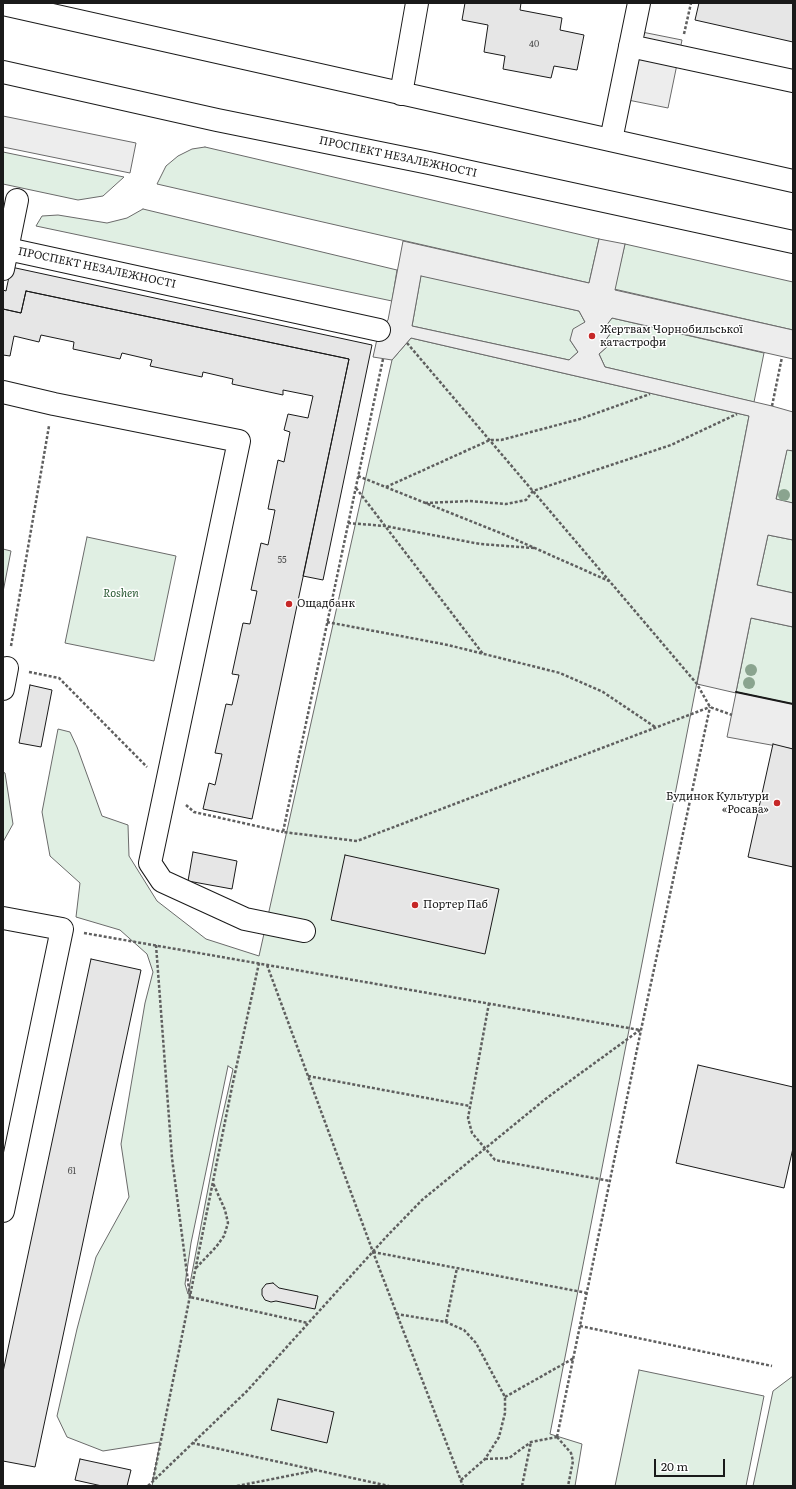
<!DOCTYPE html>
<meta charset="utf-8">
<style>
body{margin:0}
#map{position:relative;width:796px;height:1489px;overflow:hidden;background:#fff;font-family:Literata,serif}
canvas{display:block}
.frame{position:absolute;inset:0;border:4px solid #1a1a1a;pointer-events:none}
.scale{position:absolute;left:654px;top:1459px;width:71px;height:18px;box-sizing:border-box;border:2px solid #1a1a1a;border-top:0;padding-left:5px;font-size:12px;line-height:14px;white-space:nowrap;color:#1a1a1a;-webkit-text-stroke:3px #fff;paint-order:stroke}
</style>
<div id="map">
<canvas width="796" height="1489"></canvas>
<div class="frame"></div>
<div class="scale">20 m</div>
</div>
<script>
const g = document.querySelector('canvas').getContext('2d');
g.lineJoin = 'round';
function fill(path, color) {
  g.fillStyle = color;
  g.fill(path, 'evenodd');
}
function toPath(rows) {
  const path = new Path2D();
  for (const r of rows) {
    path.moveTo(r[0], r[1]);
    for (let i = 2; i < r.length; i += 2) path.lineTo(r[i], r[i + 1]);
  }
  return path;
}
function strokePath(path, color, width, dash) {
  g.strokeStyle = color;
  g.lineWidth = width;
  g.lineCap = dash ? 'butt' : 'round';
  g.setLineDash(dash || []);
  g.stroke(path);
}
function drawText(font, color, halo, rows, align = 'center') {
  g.font = font + ' Literata,serif';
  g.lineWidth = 3;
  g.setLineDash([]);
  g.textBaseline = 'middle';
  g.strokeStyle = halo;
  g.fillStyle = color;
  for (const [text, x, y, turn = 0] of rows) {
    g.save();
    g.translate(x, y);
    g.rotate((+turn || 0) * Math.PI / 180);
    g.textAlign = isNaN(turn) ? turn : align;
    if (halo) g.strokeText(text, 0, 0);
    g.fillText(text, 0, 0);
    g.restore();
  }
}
const green = toPath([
 [205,147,599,239,589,283,157,184,166,166,178,156,192,149,205,147],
 [3,152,124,177,103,196,78,200,3,184,3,152],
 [143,209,397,270,392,301,36,226,42,216,58,215,107,223,127,218,143,209],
 [625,244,793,282,793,330,614,289,625,244],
 [421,275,579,311,585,322,570,340,578,352,569,360,412,326,421,275],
 [612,318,764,353,754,402,605,367,599,354,608,346,605,341,610,334,606,325,612,318],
 [411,338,749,416,550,1434,582,1444,575,1486,152,1486,160,1442,103,1451,67,1437,57,1416,77,1329,96,1257,129,1197,121,1144,145,1003,153,972,147,954,120,930,76,917,80,883,50,856,42,812,58,729,70,732,77,747,102,816,128,825,129,856,157,901,206,939,259,956,392,360,411,338],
 [228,1066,233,1069,219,1131,188,1294,185,1284,191,1243,228,1066],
 [787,449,793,451,793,503,776,500,787,449],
 [768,535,793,540,793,593,757,585,768,535],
 [87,537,176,556,154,661,65,643,87,537],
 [3,549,11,551,3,592,3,549],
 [751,618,793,627,793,704,736,692,751,618],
 [3,772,5,773,13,824,3,842,3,772],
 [639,1370,764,1396,746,1486,615,1486,639,1370],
 [793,1376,793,1486,753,1486,773,1391,793,1376]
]);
fill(green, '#e0efe3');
strokePath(green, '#6a6a6a', 1);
const parking = toPath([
 [642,32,682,40,668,108,628,100,642,32],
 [3,116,136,143,130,173,3,147,3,116],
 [599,239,625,244,615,290,793,330,793,359,612,318,606,326,610,334,605,341,608,346,599,354,605,367,772,406,793,412,793,451,787,450,776,499,793,503,793,540,768,535,757,585,793,593,793,627,751,618,736,692,793,704,793,749,727,737,736,693,697,684,749,416,411,338,392,360,373,357,379,330,388,320,403,241,589,283,599,239],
 [421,276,579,311,585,322,573,329,570,340,578,352,569,360,412,326,421,276]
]);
fill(parking, '#ededed');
strokePath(parking, '#6a6a6a', 1);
const building = toPath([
 [465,3,521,3,520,10,562,18,560,30,584,35,577,70,554,66,551,78,503,69,505,56,484,52,488,25,462,20,465,3],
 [699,3,793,3,793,42,695,20,699,3],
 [11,267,372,345,323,580,303,576,349,359,26,291,21,313,3,309,3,290,6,291,11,267],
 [26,291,349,359,252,819,203,809,209,783,215,785,222,754,215,753,226,704,232,705,239,675,232,674,243,623,250,624,257,591,251,590,261,543,268,545,275,510,268,509,278,460,284,462,290,432,284,430,288,414,308,418,313,396,283,390,283,395,232,384,233,379,203,372,202,377,150,366,152,360,122,353,120,359,73,349,74,342,41,335,39,342,14,336,10,356,3,355,3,309,21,313,26,291],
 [30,685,52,690,41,747,19,743,30,685],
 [773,744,793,749,793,867,748,857,773,744],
 [193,852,237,861,232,889,188,881,193,852],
 [345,855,499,889,485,954,331,920,345,855],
 [91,959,141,970,35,1467,3,1461,3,1372,91,959],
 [698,1065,793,1087,793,1148,784,1188,676,1163,698,1065],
 [273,1283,279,1288,318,1296,315,1309,276,1301,271,1302,265,1300,262,1295,262,1289,266,1284,273,1283],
 [278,1399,334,1412,327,1443,271,1430,278,1399],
 [80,1459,131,1470,127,1486,102,1486,75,1480,80,1459]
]);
fill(building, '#e6e6e6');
strokePath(building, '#1a1a1a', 1);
const minor = toPath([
 [3,4,793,181],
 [630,46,793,81],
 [401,94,417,3],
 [611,140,639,3],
 [3,248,379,330],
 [3,269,17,200],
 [3,392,54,404,239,441,150,863,162,881,245,919,304,931],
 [3,689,7,668],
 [3,918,62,929,3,1211]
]);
const major = toPath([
 [3,72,217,120,429,163,793,242]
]);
strokePath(minor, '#1a1a1a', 24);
strokePath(major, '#1a1a1a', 24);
strokePath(toPath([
 [684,34,691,3],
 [407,343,697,684,710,707,732,715],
 [383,359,283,832,357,841,710,707],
 [772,406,782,357],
 [358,476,503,534,609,581],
 [386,487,490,440,501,440,580,419,650,394],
 [356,488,483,654],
 [425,503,470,501,506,504,526,500,533,491,671,445,737,414],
 [348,523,385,526,480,544,534,548],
 [327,622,448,645,560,673,603,692,655,727],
 [11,646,49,426],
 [29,672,59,678,147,767],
 [186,805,194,812,283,832],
 [84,933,640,1030],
 [156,945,172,1158,190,1297,308,1323],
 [267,965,373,1252,463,1486],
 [489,1003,468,1118,472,1133,495,1160,610,1181],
 [308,1076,470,1106],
 [373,1252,587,1293],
 [196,1268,216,1247,224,1236,228,1223,225,1210,213,1183],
 [396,1314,446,1322,464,1330,476,1343,505,1397,505,1413,499,1437,485,1459,461,1480],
 [446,1322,457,1268],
 [580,1326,772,1366],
 [505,1397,574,1358],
 [557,1437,641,1030,710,707],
 [557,1437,571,1453,573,1461,568,1486],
 [192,1443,389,1486],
 [485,1459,509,1458,531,1442,557,1437],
 [153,1480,232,1087,259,963],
 [148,1486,247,1391,387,1236,422,1200,548,1097,640,1030],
 [237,1486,313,1471],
 [522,1486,531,1442]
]), '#5f5f5f', 2.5, [3, 2]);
strokePath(minor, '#fff', 22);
strokePath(major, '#fff', 22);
strokePath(toPath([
 [736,692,793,704]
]), '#1a1a1a', 2);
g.fillStyle = '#8aa48f';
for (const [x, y] of [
 [784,495],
 [751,670],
 [749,683]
]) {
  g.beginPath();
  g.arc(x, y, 6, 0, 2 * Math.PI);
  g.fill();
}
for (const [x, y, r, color] of [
 [592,336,4,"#c62828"],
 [289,604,4,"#c62828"],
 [777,803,4,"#c62828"],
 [415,905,4,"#c62828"]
]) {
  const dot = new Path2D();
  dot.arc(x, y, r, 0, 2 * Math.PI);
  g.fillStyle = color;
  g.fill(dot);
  strokePath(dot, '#fff', 1.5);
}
drawText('9px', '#4d4d4d', null, [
 ["40",534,44],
 ["55",282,560],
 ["61",72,1171]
]);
drawText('11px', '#1a1a1a', '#fff', [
 ["ПРОСПЕКТ НЕЗАЛЕЖНОСТІ",398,157,12],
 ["ПРОСПЕКТ НЕЗАЛЕЖНОСТІ",97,268,12]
]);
drawText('11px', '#1a1a1a', '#fff', [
 ["Жертвам Чорнобильської",600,330],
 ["катастрофи",600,343],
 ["Ощадбанк",297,604],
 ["Будинок Культури",769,797,"right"],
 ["«Росава»",769,810,"right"],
 ["Портер Паб",423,905]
], 'left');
drawText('italic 11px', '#2b5a34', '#fff', [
 ["Roshen",121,594]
]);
</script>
